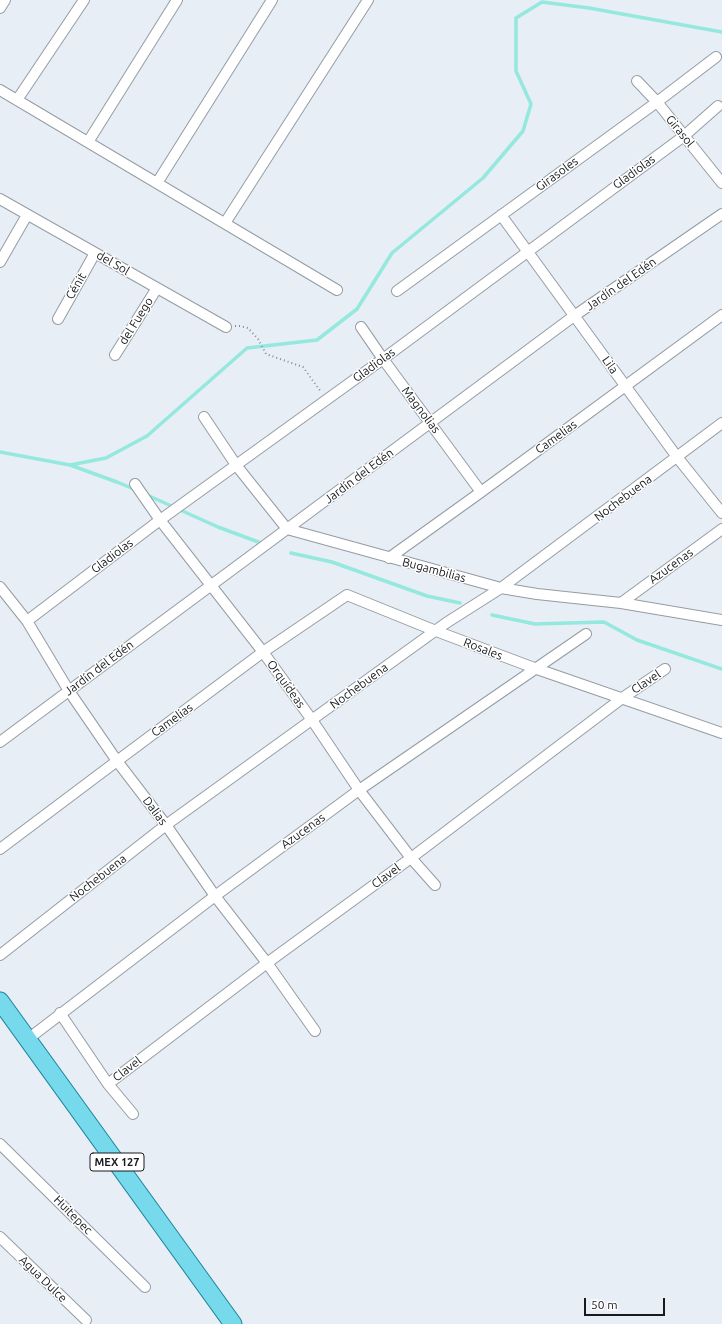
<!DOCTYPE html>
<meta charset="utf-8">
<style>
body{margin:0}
#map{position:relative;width:722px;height:1324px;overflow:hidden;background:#e7eef5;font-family:Ubuntu,sans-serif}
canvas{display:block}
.scale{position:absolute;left:584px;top:1298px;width:81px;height:18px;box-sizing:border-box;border:2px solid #181a1d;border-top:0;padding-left:5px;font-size:12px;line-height:14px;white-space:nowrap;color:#181a1d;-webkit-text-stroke:3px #fff;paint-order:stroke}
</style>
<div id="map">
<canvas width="722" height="1324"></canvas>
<div class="scale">50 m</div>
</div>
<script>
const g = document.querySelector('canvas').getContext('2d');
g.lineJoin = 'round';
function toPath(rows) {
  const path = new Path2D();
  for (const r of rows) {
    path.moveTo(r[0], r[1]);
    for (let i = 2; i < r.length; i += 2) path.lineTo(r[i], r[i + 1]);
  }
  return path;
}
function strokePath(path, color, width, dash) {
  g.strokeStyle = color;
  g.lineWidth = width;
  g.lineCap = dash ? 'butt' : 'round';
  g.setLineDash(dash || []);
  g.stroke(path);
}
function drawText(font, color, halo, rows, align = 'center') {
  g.font = font + ' Ubuntu,sans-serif';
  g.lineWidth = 3;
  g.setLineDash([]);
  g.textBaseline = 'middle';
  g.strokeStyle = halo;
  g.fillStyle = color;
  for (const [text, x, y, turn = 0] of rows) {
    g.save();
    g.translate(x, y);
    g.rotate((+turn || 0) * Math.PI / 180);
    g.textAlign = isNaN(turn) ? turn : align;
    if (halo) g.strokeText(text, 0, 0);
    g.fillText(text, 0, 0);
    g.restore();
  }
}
strokePath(toPath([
 [0,452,70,465,117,482,136,490],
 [70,465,106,458,147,436,247,348,317,340,357,309,392,253,483,178,523,131,531,104,516,71,516,18,542,2,589,8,722,32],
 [147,495,218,527,261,543],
 [291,553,332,562,427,596,460,603],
 [492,615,535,624,604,622,637,640,722,669]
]), '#95e8dd', 3.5);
const street = toPath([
 [0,8,5,0],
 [637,81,657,102,722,183],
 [0,90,337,290],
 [17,100,84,0],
 [88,142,177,0],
 [157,183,272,0],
 [0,199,226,327],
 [501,215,677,457,722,513],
 [225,223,368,0],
 [0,262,27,215],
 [397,291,657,102,716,57],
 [58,319,95,253],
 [361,327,383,359,481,492],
 [115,355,157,288],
 [204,417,236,465,287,529,501,588,537,594,621,603,722,620],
 [135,484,160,520,263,652,312,720,359,790,411,858,435,885],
 [389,558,481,492,722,315],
 [0,587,27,621,69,691,117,761,166,825,215,896,267,963,315,1031],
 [621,603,722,529],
 [27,621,160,520,383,359,684,136,718,106],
 [0,742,574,316,722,214],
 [0,849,117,761,263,652,347,595,436,631,537,669,722,733],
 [0,955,166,825,446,623,501,588,722,423],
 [60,1013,108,1084,133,1114],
 [28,1039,215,896,359,790,586,634],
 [108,1084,267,963,411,858,621,699,665,669],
 [0,1144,145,1287],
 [0,1237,86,1320]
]);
const primary = toPath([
 [0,1001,233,1324]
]);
strokePath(street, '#959ca2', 12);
strokePath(primary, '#1a859b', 19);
strokePath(toPath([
 [235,326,240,326,248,328,258,339,266,354,303,367,321,392]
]), '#868b90', 2, [1, 3]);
strokePath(street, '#fff', 10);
strokePath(primary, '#76d9ec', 17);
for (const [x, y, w] of [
 [117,1162,54]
]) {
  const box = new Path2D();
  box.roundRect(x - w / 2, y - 9, w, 18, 3);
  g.fillStyle = '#fff';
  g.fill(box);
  strokePath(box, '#181a1d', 1);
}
drawText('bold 11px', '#181a1d', null, [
 ["MEX 127",117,1162]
]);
drawText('12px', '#181a1d', '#fff', [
 ["Girasol",680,131,51],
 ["Gladiolas",634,172,-36],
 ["Girasoles",557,174,-36],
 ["del Sol",113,263,30],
 ["Jardín del Edén",621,284,-35],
 ["Cénit",76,286,-60],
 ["del Fuego",136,321,-58],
 ["Gladiolas",374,365,-36],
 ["Lila",610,365,54],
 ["Magnolias",421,410,53],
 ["Camelias",556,437,-36],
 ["Jardín del Edén",359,476,-37],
 ["Nochebuena",623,498,-37],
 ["Gladiolas",112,556,-37],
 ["Azucenas",671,566,-36],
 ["Bugambilias",434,570,15],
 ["Rosales",483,649,21],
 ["Jardín del Edén",99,668,-37],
 ["Clavel",646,682,-34],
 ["Orquídeas",286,684,54],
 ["Nochebuena",359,686,-36],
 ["Camelias",172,720,-36],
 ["Dalias",155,811,53],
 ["Azucenas",303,831,-36],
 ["Clavel",386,876,-36],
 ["Nochebuena",98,878,-38],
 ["Clavel",127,1069,-37],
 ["Huitepec",73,1215,45],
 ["Agua Dulce",43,1279,44]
]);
</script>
